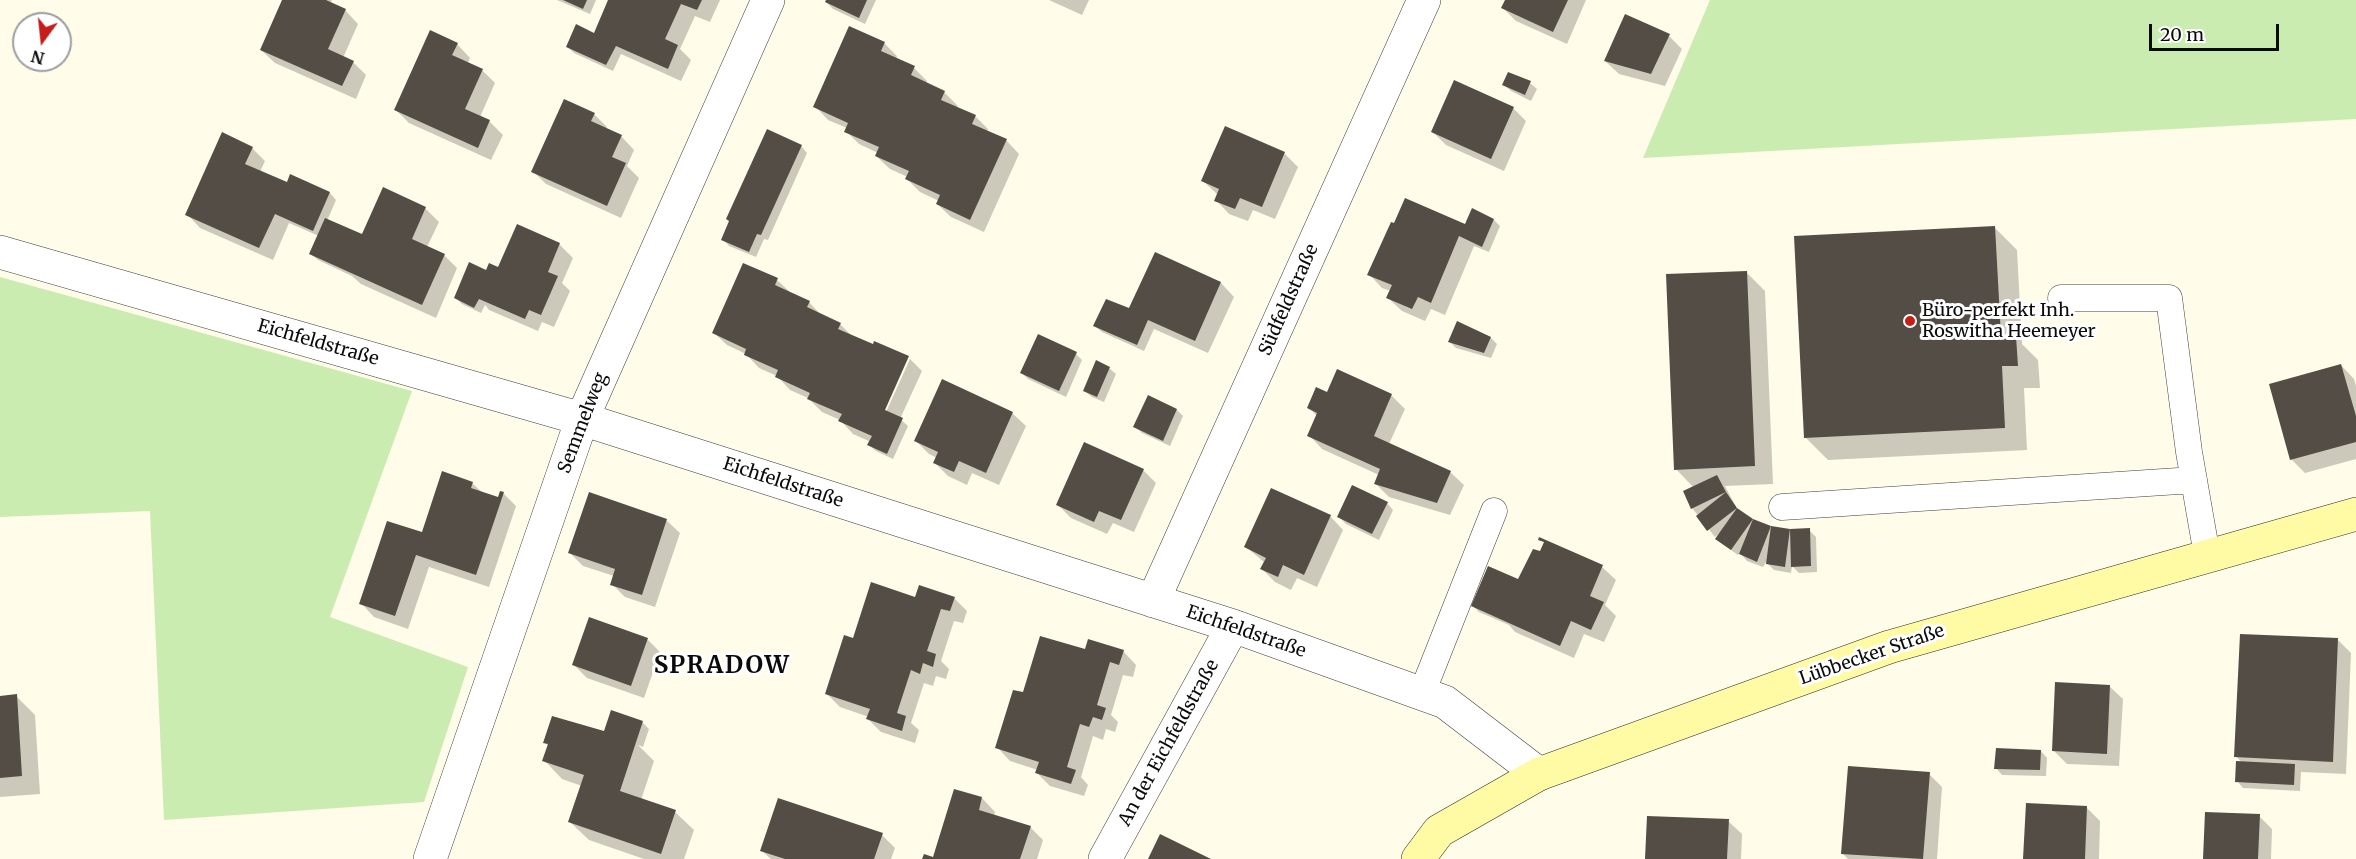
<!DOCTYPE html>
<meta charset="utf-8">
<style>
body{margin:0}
#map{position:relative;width:2356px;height:859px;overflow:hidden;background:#fffce9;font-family:Merriweather,serif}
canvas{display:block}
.north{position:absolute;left:12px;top:12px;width:60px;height:60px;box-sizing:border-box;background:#fff;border:2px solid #9d9d9d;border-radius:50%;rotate:195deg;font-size:16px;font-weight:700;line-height:24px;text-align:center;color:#0b0b0b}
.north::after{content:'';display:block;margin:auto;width:21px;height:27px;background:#c51d18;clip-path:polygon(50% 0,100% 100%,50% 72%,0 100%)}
.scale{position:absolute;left:2149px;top:24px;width:130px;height:27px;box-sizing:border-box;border:3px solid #0b0b0b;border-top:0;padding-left:8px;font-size:18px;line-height:21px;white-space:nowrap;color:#0b0b0b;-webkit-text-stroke:4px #fff;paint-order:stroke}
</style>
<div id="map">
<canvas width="2356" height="859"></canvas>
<div class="north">N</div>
<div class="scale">20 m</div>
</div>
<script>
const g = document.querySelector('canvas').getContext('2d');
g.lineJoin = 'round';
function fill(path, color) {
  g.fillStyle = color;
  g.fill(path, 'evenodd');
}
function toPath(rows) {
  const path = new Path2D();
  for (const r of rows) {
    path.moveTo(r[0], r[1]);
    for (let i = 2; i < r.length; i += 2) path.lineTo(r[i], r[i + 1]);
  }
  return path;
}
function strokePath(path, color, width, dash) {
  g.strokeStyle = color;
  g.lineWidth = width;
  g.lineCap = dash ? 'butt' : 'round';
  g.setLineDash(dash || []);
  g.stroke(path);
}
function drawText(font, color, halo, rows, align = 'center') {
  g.font = font + ' Merriweather,serif';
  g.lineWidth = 6;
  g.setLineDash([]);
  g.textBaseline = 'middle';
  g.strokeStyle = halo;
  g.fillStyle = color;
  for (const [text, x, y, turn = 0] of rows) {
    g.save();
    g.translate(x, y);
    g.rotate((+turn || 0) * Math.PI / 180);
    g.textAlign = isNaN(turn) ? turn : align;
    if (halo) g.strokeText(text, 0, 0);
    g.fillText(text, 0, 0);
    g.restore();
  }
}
fill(toPath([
 [1710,0,2356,0,2356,119,1643,158],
 [0,277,412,391,330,617,468,667,424,802,164,820,150,511,0,517]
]), '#cbecb0');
fill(toPath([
 [284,0,332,0,330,4,345,10,358,24,343,58,353,62,366,75,356,99,275,63,261,50],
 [557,0,596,0,590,14],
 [610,0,720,0,710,22,695,16,680,49,691,60,681,81,621,54,613,71,574,53,568,47,594,36],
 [827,0,876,0,865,24,833,9,826,2],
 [1049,0,1089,0,1082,15],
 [1506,0,1586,0,1567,44,1516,21,1503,8],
 [1669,36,1682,49,1665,86,1619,74,1605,61],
 [884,43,897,56,896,60,914,68,927,81,926,84,944,92,958,106,956,108,975,116,988,129,987,132,1006,140,1019,154,984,232,951,217,937,204,939,201,920,192,907,179,908,177,890,169,876,156,878,153,859,144,846,131,847,128,828,120,815,106],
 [457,44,470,58,468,63,482,70,495,83,480,117,489,121,503,135,491,160,409,123,396,110],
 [1509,73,1530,83,1537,89,1531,101,1511,91,1504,85],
 [1513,108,1526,121,1504,171,1446,145,1433,132],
 [594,114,607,127,606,129,621,136,634,150,627,166,639,178,621,218,546,184,533,171],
 [1226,128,1284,153,1298,167,1275,219,1253,210,1248,221,1229,214,1216,200,1218,195,1202,180],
 [801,146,807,153,768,240,764,239,756,257,729,246,723,239],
 [252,148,265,161,260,172,293,187,291,176,330,193,336,200,327,221,361,236,425,208,439,222,427,247,444,255,457,268,436,318,361,284,352,276,318,260,311,254,319,236,289,223,273,260,200,228,187,214],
 [1494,220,1500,226,1489,252,1474,246,1445,315,1431,309,1425,321,1402,311,1388,298,1391,291,1382,288,1369,274,1464,226],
 [1995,228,2017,250,2022,344,2038,360,2040,388,2024,388,2027,450,1828,460,1805,437],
 [559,244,573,258,562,283,570,291,554,327,542,322,538,331,489,310,485,305,481,313,462,304,456,298,485,271,498,269],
 [1155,254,1221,283,1234,297,1208,353,1154,329,1144,351,1102,332,1095,326,1128,310],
 [743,265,777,280,791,293,809,302,822,316,840,324,853,337,883,412,886,412,910,359,922,371,900,419,908,426,893,459,876,451,869,445,871,442,853,434,840,420,822,412,808,398,790,390,777,376,759,368,746,354,727,345,713,332],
 [1746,272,1765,291,1773,484,1725,486,1736,507,1734,507,1752,521,1770,528,1790,531,1809,530,1816,537,1817,572,1799,573,1792,566,1791,573,1774,570,1766,562,1763,567,1747,561,1740,553,1738,555,1724,545,1717,539,1722,531,1715,537,1692,508,1694,488,1676,469],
 [1491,338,1497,344,1491,358,1456,348,1450,342],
 [1076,354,1082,360,1066,397,1028,379,1022,373],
 [2341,365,2354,379,2356,386,2356,459,2305,473,2292,460,2271,385],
 [1109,368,1116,374,1104,402,1092,397,1085,391],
 [1327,394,1391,395,1405,409,1389,444,1450,472,1464,485,1450,515,1389,497,1375,483,1379,475,1322,449,1309,435,1317,416,1309,408],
 [1177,410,1183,416,1170,446,1142,433,1135,426],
 [1012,413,1026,426,999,485,972,473,967,485,948,476,935,463,937,458,929,454,915,440],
 [1143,470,1156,483,1134,532,1113,523,1107,534,1071,518,1058,505],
 [472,483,483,493,499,499,503,493,516,506,489,587,429,567,408,629,374,617,361,603,422,534],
 [1387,503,1393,510,1379,540,1346,524,1339,517],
 [1330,516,1343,530,1317,587,1297,578,1291,590,1275,582,1262,569,1265,563,1246,547],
 [666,520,680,533,655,607,625,597,612,584,614,576,583,566,570,553],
 [1602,567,1616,580,1605,605,1616,616,1604,642,1584,634,1574,658,1515,632,1509,625,1479,612,1472,605,1518,581],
 [916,598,954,598,967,611,963,623,954,621,941,661,949,669,946,679,936,676,933,686,924,683,911,723,919,730,915,743,881,732,868,719,869,717,840,707,827,694,854,640],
 [647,639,660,652,644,698,587,678,574,665],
 [2338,640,2351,653,2346,774,2301,772,2300,791,2243,788,2237,781,2242,763,2236,756],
 [1086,651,1123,651,1136,665,1133,677,1123,675,1111,715,1118,722,1115,732,1106,729,1103,740,1093,736,1081,777,1088,785,1084,796,1050,786,1037,773,1038,770,1010,761,997,747,1024,694],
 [2109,686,2123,699,2119,766,2067,764,2054,751],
 [16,696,35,715,40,794,0,797,0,697],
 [642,722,649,729,643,747,638,745,654,761,641,800,675,812,694,830,684,859,644,859,589,840,570,822,582,786,562,779,544,760,549,746,545,743,610,735],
 [2041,751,2047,758,2046,776,2002,775,1996,768],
 [1929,774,1942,787,1937,859,1848,859,1843,854],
 [982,798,995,812,994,816,1030,827,1043,840,1037,859,934,859],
 [2087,808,2100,821,2099,859,2025,859],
 [2259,816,2272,829,2271,859,2205,859],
 [1728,821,1742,834,1741,859,1647,859],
 [882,835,895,848,891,859,771,859,762,851]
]), '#0003');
fill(toPath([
 [282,0,326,0,346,9,328,49,354,61,342,86,260,50],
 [563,0,587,0,583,9],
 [608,0,702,0,697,10,681,4,665,39,678,45,668,69,616,46,606,65,566,47,576,24,594,33],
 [826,0,867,0,859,18,825,2],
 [1505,0,1568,0,1553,32,1501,8],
 [1625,14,1670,34,1651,74,1604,61],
 [849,26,885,42,881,51,915,66,911,75,945,91,941,100,976,115,972,124,1007,139,970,220,936,204,940,195,905,179,909,171,875,156,879,147,844,132,848,123,813,107],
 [430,30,458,43,452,55,483,69,465,109,490,120,478,148,394,110],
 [1508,72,1531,81,1525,95,1502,85],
 [1454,80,1514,107,1491,159,1431,132],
 [564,99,595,113,591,121,622,135,612,157,626,163,607,206,531,172],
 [1225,126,1285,152,1262,207,1240,198,1235,209,1214,201,1219,189,1201,181],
 [767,129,802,145,761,235,757,234,749,252,721,240,729,221,726,219],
 [222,132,253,147,245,164,287,182,290,174,330,192,313,231,275,214,259,248,185,215],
 [383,187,426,207,412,239,445,254,422,305,309,254,325,218,362,234],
 [1405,198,1465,224,1472,208,1494,219,1482,247,1459,236,1431,303,1418,297,1412,309,1386,298,1392,285,1367,275,1391,222,1394,223],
 [517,224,560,243,548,272,558,276,541,315,529,310,525,319,479,299,474,308,454,298,469,262,486,270,489,263,498,267],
 [1995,226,2001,336,2016,336,2018,366,2002,366,2005,428,1804,438,1794,236],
 [1155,252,1221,282,1195,341,1148,320,1137,345,1093,326,1106,299,1129,308],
 [743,263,778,278,775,285,810,301,807,307,841,323,838,329,873,344,874,341,909,356,885,410,903,418,887,454,867,445,872,436,838,421,842,414,807,399,810,393,775,377,778,370,744,355,746,349,712,333],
 [1747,271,1755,466,1674,470,1666,274],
 [1457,321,1491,337,1484,353,1448,342],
 [1038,334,1077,352,1059,391,1020,373],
 [1096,360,1110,367,1097,397,1083,391],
 [2341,364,2356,416,2356,442,2290,460,2269,384],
 [1337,369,1392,394,1374,436,1451,471,1437,503,1374,484,1380,469,1307,436,1317,413,1307,408,1316,387,1327,392],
 [942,379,1013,412,986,473,959,461,954,472,933,463,938,452,914,441],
 [1148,395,1177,409,1163,441,1133,427],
 [1084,442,1144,469,1121,520,1099,511,1094,522,1056,505],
 [442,471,473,482,471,488,498,497,500,491,504,492,476,575,416,555,395,616,359,604,387,521,422,532],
 [1717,475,1726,492,1737,508,1707,531,1696,516,1726,492,1691,509,1683,491],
 [1352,485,1388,502,1372,534,1337,517],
 [1271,488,1331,515,1304,575,1283,565,1278,577,1260,569,1266,558,1244,547],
 [589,492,667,519,642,595,610,585,615,569,568,553],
 [1737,508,1753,519,1771,526,1757,562,1739,554,1753,519,1731,550,1715,539],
 [1771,526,1790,529,1785,567,1766,564],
 [1810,528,1811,566,1791,567,1790,529],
 [1539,537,1603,565,1590,596,1604,602,1591,630,1571,621,1560,646,1471,606,1488,566,1518,579,1533,549,1540,551,1544,542,1538,540],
 [871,582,915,597,919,585,955,597,950,611,941,609,927,651,936,654,933,667,923,663,920,674,911,670,897,713,906,716,902,731,866,719,870,709,825,694,844,635,853,638],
 [589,617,648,638,631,686,572,665],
 [2240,634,2338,638,2333,762,2234,757],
 [1040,636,1085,649,1088,639,1124,650,1119,665,1110,662,1097,705,1106,708,1102,720,1093,717,1089,727,1080,724,1067,767,1076,770,1071,784,1035,773,1039,762,995,748,1013,690,1023,692],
 [2055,682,2110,685,2107,754,2052,751],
 [17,694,22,776,0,778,0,696],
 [611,710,643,721,620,791,676,810,661,854,568,822,584,775,542,761,548,744,543,743,552,716,604,731],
 [1996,748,2041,750,2040,770,1994,769],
 [2236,761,2295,764,2294,785,2235,782],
 [1848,766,1930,772,1923,859,1841,854],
 [954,789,982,797,979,810,1031,826,1020,859,922,859,924,854,933,857],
 [778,798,883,833,874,859,785,859,760,851],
 [2026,803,2087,806,2085,859,2023,859],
 [2205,812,2260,814,2258,859,2203,859],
 [1647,816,1729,819,1727,859,1645,859],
 [1160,834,1211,859,1148,859]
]), '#544d46');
const lane = toPath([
 [2061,298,2169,298,2189,452,2207,555],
 [1782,507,2194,480],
 [1422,693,1494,511]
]);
const street = toPath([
 [0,252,582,419,1233,626,1445,702,1539,774],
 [1153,601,1424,0],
 [430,859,582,419,768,0],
 [1105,859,1233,626]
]);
const secondary = toPath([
 [1418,859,1439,831,1539,774,1889,647,2356,514]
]);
strokePath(lane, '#3e3e3e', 27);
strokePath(street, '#3e3e3e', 34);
strokePath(secondary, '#2d2d2d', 34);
strokePath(lane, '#fff', 26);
strokePath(street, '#fff', 33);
strokePath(secondary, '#fffba4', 33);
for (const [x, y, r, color] of [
 [1910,321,6,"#c51d18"]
]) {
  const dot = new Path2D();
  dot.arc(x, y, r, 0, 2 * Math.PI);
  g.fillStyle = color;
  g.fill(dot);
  strokePath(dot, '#fff', 2);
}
drawText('18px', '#0b0b0b', '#fff', [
 ["Südfeldstraße",1289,300,-66],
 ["Eichfeldstraße",318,343,16],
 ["Semmelweg",583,423,-69],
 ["Eichfeldstraße",783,483,18],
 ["Eichfeldstraße",1246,632,19],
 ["Lübbecker Straße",1872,655,-19],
 ["An der Eichfeldstraße",1169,743,-61]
]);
drawText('18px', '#0b0b0b', '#fff', [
 ["Büro-perfekt Inh.",1922,311],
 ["Roswitha Heemeyer",1922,332]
], 'left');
g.letterSpacing = '1.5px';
drawText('bold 24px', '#0b0b0b', '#fff', [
 ["SPRADOW",722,666]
]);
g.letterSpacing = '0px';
</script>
